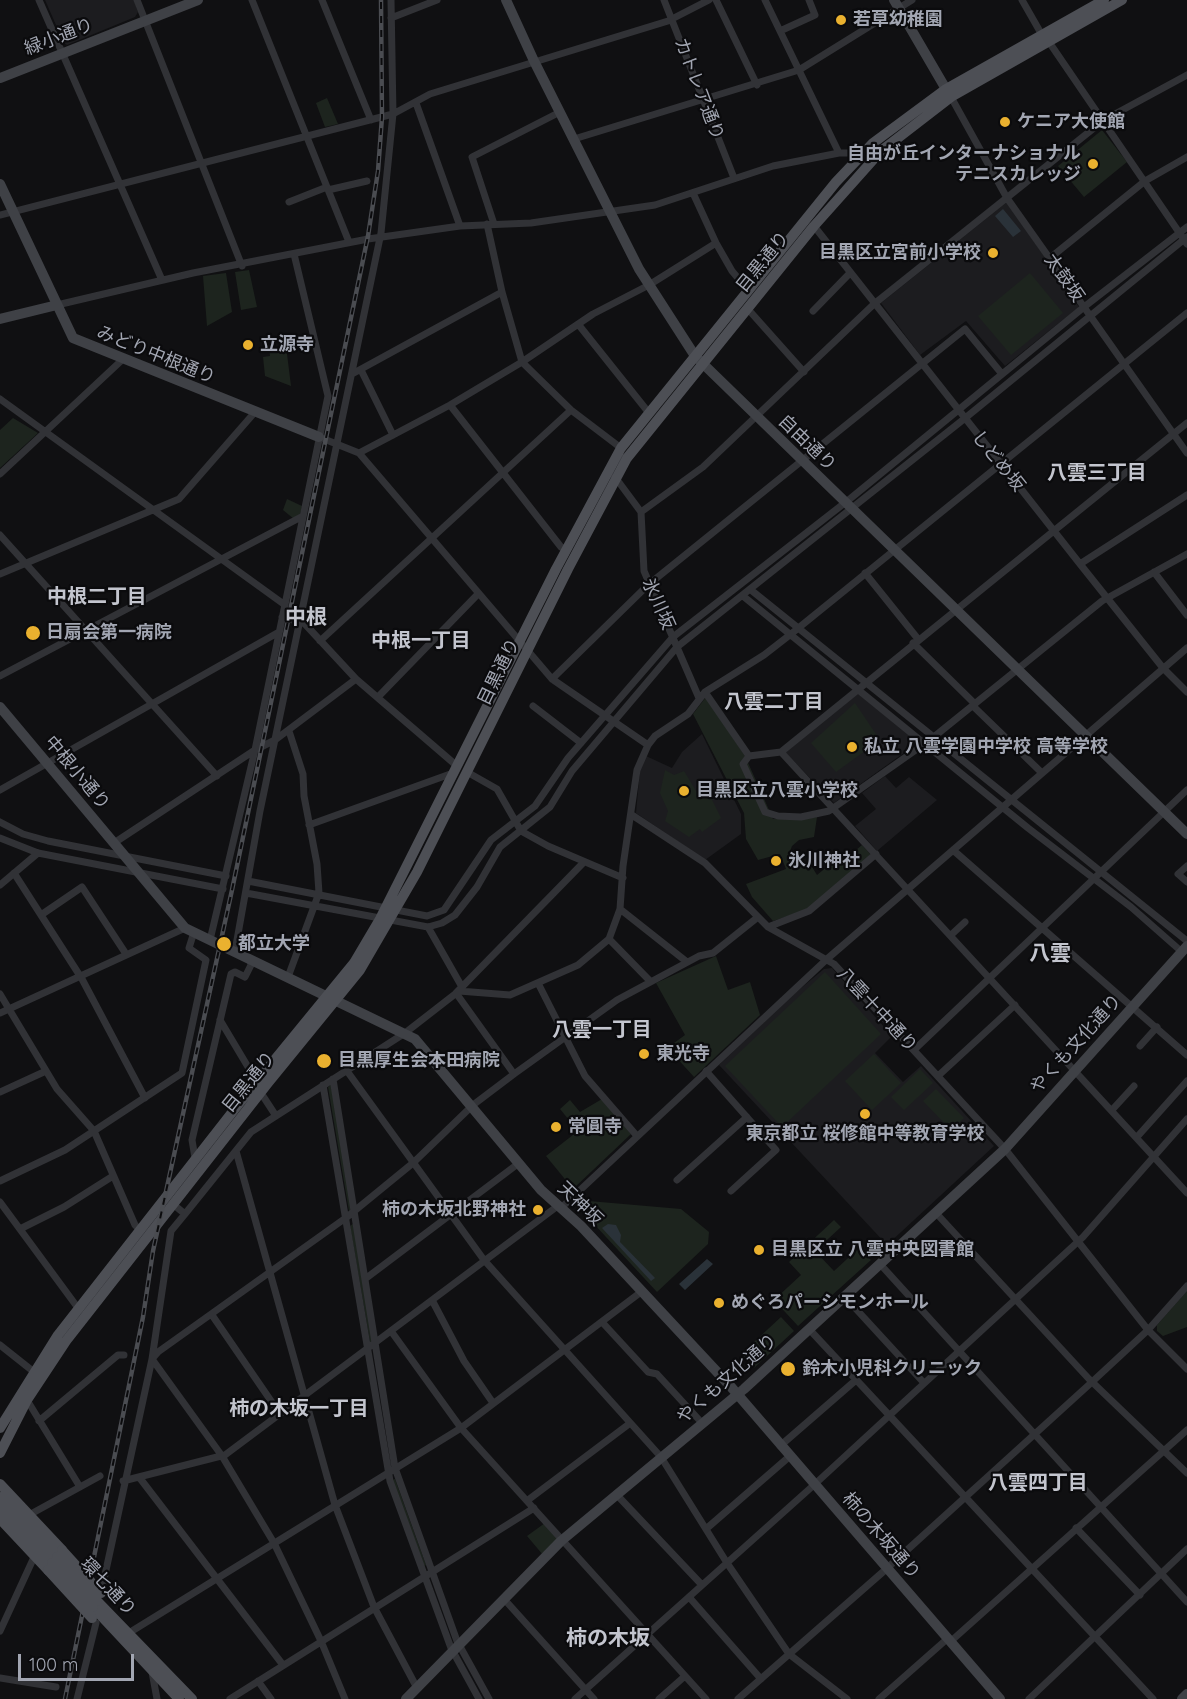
<!DOCTYPE html>
<meta charset="utf-8">
<style>
body{margin:0}
#map{position:relative;width:1187px;height:1699px;overflow:hidden;background:#101012;font-family:Quicksand,sans-serif}
canvas{display:block}
.scale{position:absolute;left:18px;top:1654px;width:116px;height:27px;box-sizing:border-box;border:3px solid #a2a6b2;border-top:0;padding-left:8px;font-size:18px;line-height:21px;white-space:nowrap;color:#a2a6b2;-webkit-text-stroke:4px #0b0b0d;paint-order:stroke}
</style>
<div id="map">
<canvas width="1187" height="1699"></canvas>
<div class="scale">100 m</div>
</div>
<script>
const g = document.querySelector('canvas').getContext('2d');
g.lineJoin = 'round';
function fill(path, color) {
  g.fillStyle = color;
  g.fill(path, 'evenodd');
}
function toPath(rows) {
  const path = new Path2D();
  for (const r of rows) {
    path.moveTo(r[0], r[1]);
    for (let i = 2; i < r.length; i += 2) path.lineTo(r[i], r[i + 1]);
  }
  return path;
}
function strokePath(path, color, width, dash) {
  g.strokeStyle = color;
  g.lineWidth = width;
  g.lineCap = dash ? 'butt' : 'round';
  g.setLineDash(dash || []);
  g.stroke(path);
}
function drawText(font, color, halo, rows, align = 'center') {
  g.font = font + ' Quicksand,"Noto Sans JP",sans-serif';
  g.lineWidth = 4.5;
  g.setLineDash([]);
  g.textBaseline = 'middle';
  g.strokeStyle = halo;
  g.fillStyle = color;
  for (const [text, x, y, turn = 0] of rows) {
    g.save();
    g.translate(x, y);
    g.rotate((+turn || 0) * Math.PI / 180);
    g.textAlign = isNaN(turn) ? turn : align;
    if (halo) g.strokeText(text, 0, 0);
    g.fillText(text, 0, 0);
    g.restore();
  }
}
fill(toPath([
 [45,0,134,0,138,12,135,17,67,45,64,43],
 [1007,202,1079,307,1005,366,966,321,920,355,881,303],
 [856,692,919,742,834,803,785,752],
 [702,734,741,814,741,834,705,860,636,813,640,770,646,756,672,768,682,752],
 [885,776,896,788,909,777,937,800,877,851,855,826,876,809,862,793],
 [832,968,892,1036,875,1053,903,1082,921,1066,994,1146,887,1245,719,1065,789,998,824,969]
]), '#1c1c1f');
fill(toPath([
 [327,98,338,124,325,127,316,103],
 [1102,130,1127,162,1084,197,1058,166],
 [249,270,257,307,241,310,235,272],
 [226,273,232,312,207,326,203,276],
 [1030,273,1063,313,1011,355,978,316],
 [286,346,291,386,265,376,263,357,270,356,269,348],
 [13,418,38,433,0,468,0,430],
 [287,499,302,506,300,516,294,519,283,510],
 [706,697,745,756,773,819,817,817,814,837,799,840,792,846,788,857,796,867,809,862,817,875,834,861,836,863,842,858,844,860,862,845,871,855,810,909,773,921,752,897,746,884,786,869,780,854,758,860,746,839,744,813,693,714],
 [855,703,880,740,836,772,811,743],
 [665,770,674,775,684,771,699,796,708,792,721,818,702,832,700,829,689,837,665,821,668,811,660,793],
 [716,956,728,990,750,982,760,1015,694,1077,675,1056,679,1051,674,1043,685,1035,656,983],
 [825,972,881,1034,782,1127,725,1066],
 [874,1054,901,1083,872,1110,845,1081],
 [920,1069,933,1083,904,1110,891,1097],
 [331,1085,352,1209,349,1211,328,1087],
 [936,1089,964,1118,951,1130,923,1101],
 [602,1099,631,1134,573,1189,546,1156,578,1131,560,1109,570,1100,580,1112],
 [589,1201,681,1209,709,1232,708,1244,657,1292,580,1209],
 [834,1220,841,1227,815,1251,834,1271,859,1248,871,1260,798,1326,774,1300,801,1275,789,1262],
 [354,1223,373,1341,370,1342,350,1226],
 [1187,1291,1187,1327,1163,1336,1157,1331,1157,1325],
 [781,1317,794,1331,754,1368,741,1354],
 [395,1479,426,1565,424,1566,392,1480],
 [545,1523,558,1540,543,1555,527,1536]
]), '#1d241e');
fill(toPath([
 [1003,209,1021,231,1013,237,995,216],
 [608,1224,616,1225,621,1235,620,1242,655,1278,651,1281,602,1228],
 [707,1259,713,1264,685,1290,679,1284]
]), '#2a3239');
strokePath(toPath([
 [39,0,162,280],
 [137,0,242,266],
 [252,0,349,242],
 [322,0,371,120],
 [664,0,734,178],
 [716,0,757,85],
 [765,0,839,153],
 [1022,0,1042,35],
 [391,18,437,0],
 [780,31,815,15,809,0],
 [1049,42,1187,244],
 [951,97,1007,198,1187,453],
 [416,103,460,226],
 [574,139,799,70,912,0],
 [328,190,367,181],
 [693,193,716,243,732,271,748,290],
 [289,202,327,187],
 [0,215,393,114,430,94,668,21,709,0],
 [487,224,502,292,522,362,571,410,621,448],
 [494,224,472,157,560,112],
 [814,226,1080,564,1163,668,1187,692],
 [1050,258,1145,181,1187,157],
 [57,305,193,273,368,239,460,226,531,223,655,205,773,166,839,153,852,153,858,159],
 [747,308,804,372],
 [813,311,850,273],
 [578,324,649,413],
 [361,370,393,435],
 [352,374,502,292],
 [0,399,285,605],
 [450,405,561,547,567,550],
 [319,437,359,453,552,679,648,745],
 [359,453,450,405,522,362,593,314,649,285,716,243],
 [0,474,122,360],
 [615,477,641,512,644,571,699,698],
 [641,512,703,467,874,304,1104,120,1187,75],
 [0,535,217,776],
 [1080,564,1187,495],
 [1154,572,1187,615],
 [865,573,918,639],
 [0,574,179,499,255,412],
 [751,590,1187,941],
 [743,596,1028,828,1131,907,1182,952],
 [282,617,304,623,356,679,457,766],
 [320,641,571,410],
 [913,643,975,704],
 [0,676,303,516],
 [552,679,648,585,965,329,1002,374],
 [705,692,749,756,781,752,1187,423],
 [378,697,478,594],
 [533,706,581,743],
 [973,706,1042,773],
 [781,752,1187,1193],
 [749,756,743,764,765,812,778,816,801,817,829,811,930,740,1102,601,1187,554],
 [467,772,497,789,521,831,548,846,623,878],
 [0,790,279,632],
 [632,815,705,863,768,927,834,964,1005,1149,1148,1330,1187,1369],
 [0,822,23,834,48,841,226,876],
 [309,825,453,773],
 [0,838,38,853,223,889],
 [114,843,255,750,275,740,356,679],
 [953,850,1187,1055],
 [1187,866,1178,874,1187,882],
 [14,873,82,979,145,1098],
 [248,881,427,916,444,910,491,840,535,806,568,758,673,637,851,498,1084,307,1187,227],
 [0,885,38,853],
 [246,893,428,927,442,923,455,915,477,887,500,847,550,807,572,771,677,647,964,419,1187,237],
 [620,909,687,962],
 [41,915,82,887,126,954],
 [428,927,462,987],
 [768,927,809,911,876,854],
 [951,935,965,922],
 [609,939,650,981],
 [210,940,255,750,328,396,294,254],
 [235,951,260,811,381,233,393,114,391,0],
 [288,977,319,893,317,864,304,796,303,774,289,731],
 [538,983,585,1076,637,1136],
 [0,994,57,1089,94,1131,135,1225,140,1230],
 [0,1013,185,928],
 [220,1020,257,1082],
 [1140,1046,1157,1027],
 [914,1050,1187,790],
 [347,1071,484,1260,661,1457,727,1563,789,1654,847,1699],
 [706,1071,776,1150,731,1191],
 [514,1074,456,993,584,862],
 [938,1076,1015,1005],
 [333,1079,395,1468,457,1641,489,1699],
 [323,1085,390,1481,451,1648,479,1699],
 [0,1092,46,1071],
 [261,1093,276,1116],
 [1112,1110,1134,1086],
 [1137,1137,1187,1081],
 [236,1151,335,1505,374,1607,417,1688],
 [195,1158,192,1140,231,974,235,972,245,977,251,965,250,959],
 [677,1180,747,1117],
 [0,1181,65,1150,182,1073,206,960,189,948,194,932],
 [0,1202,78,1308],
 [562,1207,827,959,1187,648],
 [936,1213,1089,1379,1187,1473],
 [185,1214,251,1132,405,1033,459,991,510,995,578,965,609,939,620,909,623,866,637,770,648,745,655,736,688,714,705,692,764,655,791,634,1187,313],
 [20,1229,64,1207,113,1176],
 [880,1264,1187,1602],
 [365,1279,519,1163],
 [845,1297,924,1383],
 [432,1300,464,1361,493,1403],
 [212,1315,280,1414],
 [602,1322,648,1372,657,1374,702,1423],
 [809,1329,1153,1699],
 [391,1331,461,1428,706,1699],
 [0,1345,34,1372],
 [27,1400,80,1487],
 [39,1421,118,1355,124,1355],
 [780,1446,856,1380],
 [139,1477,283,1665],
 [123,1481,225,1455,559,1205],
 [616,1494,702,1585],
 [528,1500,629,1424],
 [29,1515,100,1476],
 [1076,1528,1140,1595],
 [706,1529,790,1456],
 [101,1593,152,1359,171,1231,185,1214,174,1205],
 [689,1597,761,1679],
 [504,1599,594,1699],
 [0,1631,35,1555],
 [132,1631,461,1428,641,1292],
 [950,1642,1187,1430],
 [152,1672,157,1699],
 [0,1678,56,1687],
 [258,1681,271,1699],
 [77,1699,96,1623],
 [230,1699,534,1508],
 [345,1699,321,1641,274,1543,222,1456,152,1359,158,1352,347,1217,413,1163,473,1105,514,1074,617,1000,699,956,713,953,758,917],
 [575,1699,815,1484,1083,1237,1187,1119],
 [659,1699,685,1676],
 [738,1699,884,1571,1092,1382,1148,1330,1187,1286],
 [879,1699,947,1639],
 [1029,1699,1187,1549]
]), '#313236', 7);
strokePath(toPath([
 [506,0,534,61,639,269,695,356,1187,834],
 [894,0,950,96],
 [0,78,198,0],
 [0,184,73,338,319,437],
 [0,319,57,305],
 [0,707,185,928,415,1039,541,1190,581,1226,732,1388,1000,1699],
 [406,1699,561,1541,744,1389,1005,1149,1187,946],
 [1182,1699,1187,1694]
]), '#3f4146', 10);
strokePath(toPath([
 [0,1428,58,1335,241,1101,354,963,380,919,556,569,621,448,836,182,873,143,946,89,1104,0],
 [0,1453,27,1400,66,1341,268,1083,360,970,417,872,568,569,627,458,814,226,881,151,951,97,1122,0],
 [0,1484,62,1550],
 [0,1497,57,1557],
 [0,1507,52,1563],
 [0,1519,48,1570],
 [97,1601,192,1699],
 [93,1607,179,1699]
]), '#4d4f55', 10);
const rail = toPath([
 [65,1699,143,1317,153,1251,232,890,368,236,378,171,382,117,381,0]
]);
strokePath(rail, '#4a4c51', 4.5);
strokePath(rail, '#0b0b0d', 2, [7]);
strokePath(toPath([
 [62,1550,101,1593],
 [57,1557,97,1601],
 [52,1563,93,1607],
 [48,1570,92,1618]
]), '#4d4f55', 10);
for (const [x, y, r, color] of [
 [841,20,6,"#eab12f"],
 [1005,122,6,"#eab12f"],
 [1093,164,6,"#eab12f"],
 [993,253,6,"#eab12f"],
 [248,345,6,"#eab12f"],
 [33,633,8,"#eab12f"],
 [852,747,6,"#eab12f"],
 [684,791,6,"#eab12f"],
 [776,861,6,"#eab12f"],
 [224,944,8,"#eab12f"],
 [644,1054,6,"#eab12f"],
 [324,1061,8,"#eab12f"],
 [865,1114,6,"#eab12f"],
 [556,1127,6,"#eab12f"],
 [538,1210,6,"#eab12f"],
 [759,1250,6,"#eab12f"],
 [719,1303,6,"#eab12f"],
 [788,1369,8,"#eab12f"]
]) {
  const dot = new Path2D();
  dot.arc(x, y, r, 0, 2 * Math.PI);
  g.fillStyle = color;
  g.fill(dot);
  strokePath(dot, '#0b0b0d', 2);
}
drawText('bold 18px', '#a2a6b2', '#0b0b0d', [
 ["若草幼稚園",853,20],
 ["ケニア大使館",1017,122],
 ["自由が丘インターナショナル",1081,154,"right"],
 ["テニスカレッジ",1081,175,"right"],
 ["目黒区立宮前小学校",981,253,"right"],
 ["立源寺",260,345],
 ["日扇会第一病院",46,633],
 ["私立 八雲学園中学校 高等学校",864,747],
 ["目黒区立八雲小学校",696,791],
 ["氷川神社",788,861],
 ["都立大学",238,944],
 ["東光寺",656,1054],
 ["目黒厚生会本田病院",338,1061],
 ["常圓寺",568,1127],
 ["東京都立 桜修館中等教育学校",865,1134,"center"],
 ["柿の木坂北野神社",526,1210,"right"],
 ["目黒区立 八雲中央図書館",771,1250],
 ["めぐろパーシモンホール",731,1303],
 ["鈴木小児科クリニック",802,1369]
], 'left');
drawText('18px', '#a2a6b2', '#0b0b0d', [
 ["緑小通り",59,37,-21],
 ["カトレア通り",699,89,69],
 ["目黒通り",763,262,-51],
 ["太鼓坂",1064,278,55],
 ["みどり中根通り",156,355,22],
 ["自由通り",807,443,44],
 ["しどめ坂",998,461,51],
 ["氷川坂",658,604,66],
 ["目黒通り",499,672,-64],
 ["中根小通り",77,773,50],
 ["八雲十中通り",877,1010,47],
 ["やくも文化通り",1076,1044,-48],
 ["目黒通り",249,1082,-51],
 ["天神坂",580,1204,44],
 ["やくも文化通り",727,1379,-41],
 ["柿の木坂通り",881,1536,49],
 ["環七通り",108,1587,47]
]);
drawText('bold 20px', '#c3c5ce', '#0b0b0d', [
 ["八雲三丁目",1097,473],
 ["中根二丁目",97,597],
 ["中根一丁目",421,641],
 ["八雲二丁目",774,702],
 ["八雲一丁目",602,1030],
 ["柿の木坂一丁目",299,1409],
 ["八雲四丁目",1038,1483]
]);
drawText('bold 21px', '#c3c5ce', '#0b0b0d', [
 ["中根",306,618],
 ["八雲",1050,954],
 ["柿の木坂",608,1639]
]);
</script>
